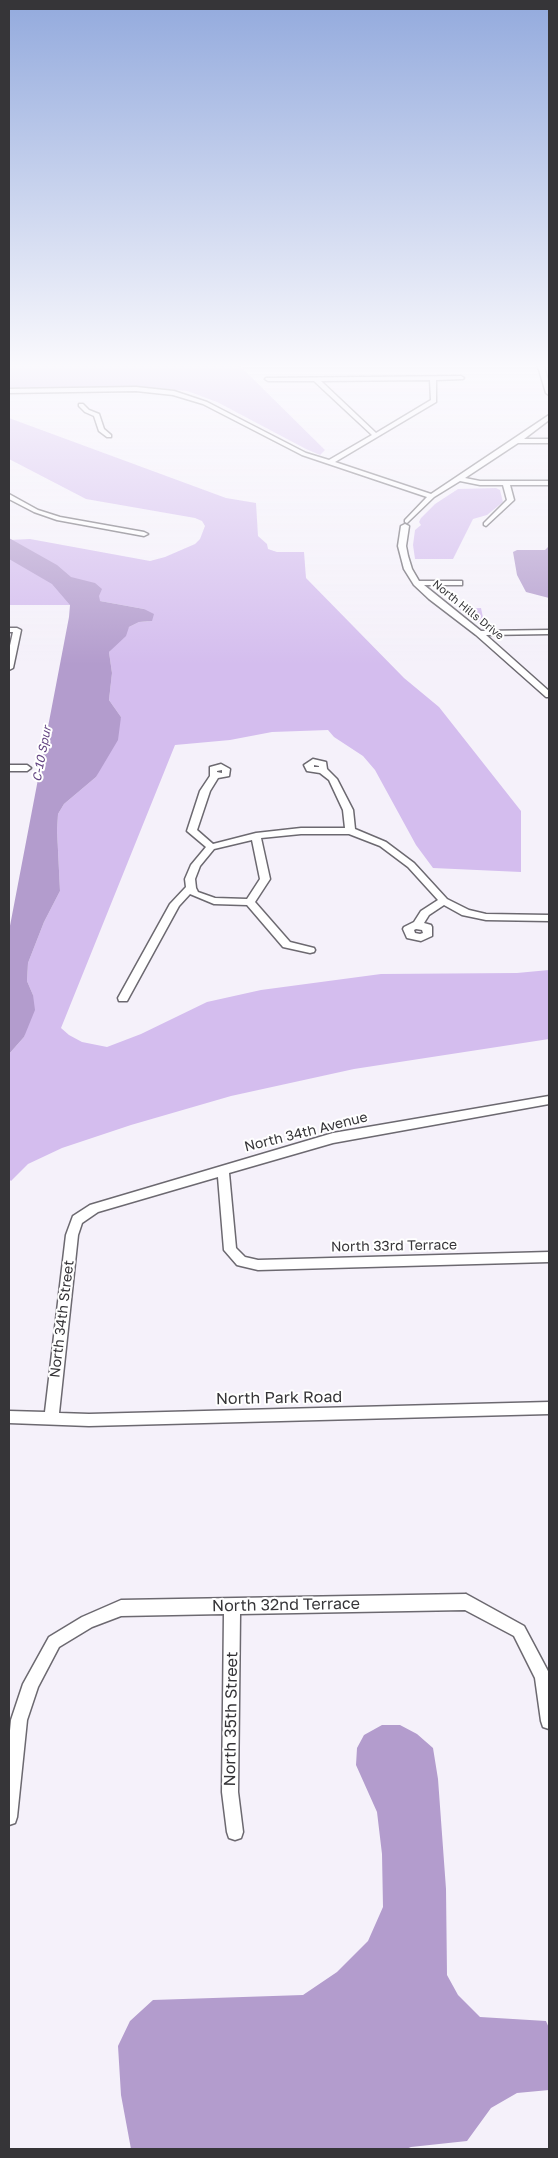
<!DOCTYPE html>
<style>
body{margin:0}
#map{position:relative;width:558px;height:2158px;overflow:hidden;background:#f5f1fa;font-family:"Golos Text",sans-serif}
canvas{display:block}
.frame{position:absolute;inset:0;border:10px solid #363538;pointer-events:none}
</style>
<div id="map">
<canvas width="558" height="2158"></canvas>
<div class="frame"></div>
</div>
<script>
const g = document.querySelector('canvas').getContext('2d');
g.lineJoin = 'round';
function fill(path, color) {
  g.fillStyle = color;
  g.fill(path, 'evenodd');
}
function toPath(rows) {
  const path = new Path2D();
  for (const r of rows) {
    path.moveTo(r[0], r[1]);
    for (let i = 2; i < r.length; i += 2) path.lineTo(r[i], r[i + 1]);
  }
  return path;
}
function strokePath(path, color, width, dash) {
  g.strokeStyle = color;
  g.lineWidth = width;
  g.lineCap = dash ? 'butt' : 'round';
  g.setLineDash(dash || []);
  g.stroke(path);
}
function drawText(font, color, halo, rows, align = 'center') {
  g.font = font + ' "Golos Text",sans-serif';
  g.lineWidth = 4;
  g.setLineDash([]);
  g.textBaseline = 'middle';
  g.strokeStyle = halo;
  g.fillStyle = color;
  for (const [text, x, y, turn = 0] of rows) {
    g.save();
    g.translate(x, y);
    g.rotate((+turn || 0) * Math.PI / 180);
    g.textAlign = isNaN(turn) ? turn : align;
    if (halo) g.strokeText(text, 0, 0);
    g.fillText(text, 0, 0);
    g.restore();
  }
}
fill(toPath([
 [9,363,237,363,325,450,320,455,306,449,217,402,187,391,142,387,9,388],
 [9,418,226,498,256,503,258,536,267,544,268,549,277,552,304,552,306,578,404,678,439,707,521,811,521,872,433,868,416,845,375,770,363,756,334,737,328,730,272,732,230,740,175,745,61,1028,69,1035,82,1042,107,1047,141,1034,207,1002,261,990,381,974,517,973,549,970,549,1039,354,1069,231,1096,131,1125,62,1148,28,1164,11,1181,9,1179,9,1054,24,1037,33,995,27,981,28,963,44,922,60,891,57,830,58,814,64,804,96,777,121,717,109,700,112,673,109,652,129,627,139,622,152,621,144,609,100,601,70,605,9,605,9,540,30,539,150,561,165,557,195,544,200,539,205,526,202,521,195,518,86,499,9,459],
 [496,488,500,490,503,502,487,515,473,519,453,559,415,559,413,545,415,530,421,525,419,522,421,518,435,504,458,489],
 [481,608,485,627,458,609]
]), '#d4bdee');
fill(toPath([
 [9,538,57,565,71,577,95,583,102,589,99,596,100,601,144,609,154,614,152,621,139,622,129,627,126,636,109,652,112,673,109,700,121,717,118,740,96,777,64,804,58,814,57,830,60,891,44,922,28,963,27,981,33,995,35,1010,24,1037,9,1054,9,931,69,617,70,605,52,584,9,559],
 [549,546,549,598,526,592,517,575,513,552,517,550,545,550],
 [382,1725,400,1725,417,1734,433,1748,438,1779,446,1889,447,1975,458,1995,480,2017,546,2021,549,2028,549,2090,517,2093,491,2108,467,2141,411,2147,406,2149,131,2149,121,2095,118,2046,130,2021,153,2000,303,1995,337,1972,368,1941,383,1907,382,1854,377,1812,356,1765,357,1748,364,1735]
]), '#b39ccd');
const minor = toPath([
 [537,363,543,363,549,384,549,395,546,393,537,363],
 [461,376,464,378,463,379,436,380,436,402,335,462,431,494,549,415,549,420,524,439,549,439,549,443,518,443,465,478,480,481,549,481,549,485,510,485,514,500,486,526,484,525,484,523,507,500,503,485,480,485,460,481,434,497,407,523,405,522,405,520,427,497,302,455,203,404,173,395,136,391,9,393,9,389,136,387,174,391,207,402,306,453,329,460,372,435,314,381,268,381,265,379,266,378,461,376],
 [430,380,431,400,376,433,321,381,430,380],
 [79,404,83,404,89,410,99,414,104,429,111,435,111,437,107,437,99,431,94,416,85,412,79,406,79,404],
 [9,494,38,510,60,517,144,532,148,534,144,536,57,520,34,512,9,499,9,494],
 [405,524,409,526,406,546,408,556,412,569,419,581,462,581,462,585,424,585,481,631,549,630,549,634,486,635,549,691,549,697,546,697,476,635,429,599,414,585,404,569,398,546,401,526,405,524],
 [9,628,17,628,21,630,13,668,9,670,9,650,13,632,9,632,9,628],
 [313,759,326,762,327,769,337,779,353,810,355,829,386,842,414,863,447,899,469,910,486,914,549,915,549,921,486,920,462,915,444,905,429,915,424,923,431,925,432,927,432,936,421,941,407,938,403,929,404,927,414,922,421,911,438,900,408,867,380,846,349,834,301,834,261,838,270,879,255,902,290,942,314,948,315,950,314,952,310,953,283,947,247,905,214,904,190,894,179,906,127,1001,119,1001,118,998,170,904,186,887,185,879,191,865,206,847,187,831,200,791,210,776,210,767,221,764,230,769,229,776,218,778,210,791,197,830,213,844,256,833,301,828,345,828,343,810,329,780,320,773,307,771,304,765,313,759],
 [314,765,319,766,319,767,314,767,314,765],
 [222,770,222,773,217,772,217,771,222,770],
 [252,840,260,879,247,899,215,898,198,892,196,888,195,879,200,866,214,849,252,840],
 [416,929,422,930,423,933,420,934,415,933,414,930,416,929],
 [9,765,27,765,31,768,27,771,9,771,9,765],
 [549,1096,549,1104,333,1143,229,1173,236,1248,245,1257,258,1260,549,1252,549,1262,258,1270,241,1266,237,1265,224,1250,218,1177,98,1212,82,1223,78,1235,59,1413,89,1414,549,1402,549,1414,89,1426,9,1423,9,1411,45,1412,66,1235,73,1216,90,1205,333,1133,549,1096],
 [466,1594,524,1626,549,1673,549,1729,543,1727,541,1721,535,1678,514,1636,465,1610,240,1614,238,1792,243,1832,241,1838,235,1840,229,1838,227,1832,222,1792,224,1614,121,1616,92,1627,59,1647,38,1687,27,1720,17,1817,15,1823,9,1825,9,1741,11,1720,23,1684,49,1637,82,1617,121,1600,466,1594]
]);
strokePath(minor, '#6c6970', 3);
fill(minor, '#fff');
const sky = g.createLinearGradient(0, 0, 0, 665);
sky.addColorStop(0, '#93aadd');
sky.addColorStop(0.55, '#faf9fd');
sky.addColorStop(1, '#faf9fd00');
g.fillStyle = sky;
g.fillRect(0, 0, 558, 665);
drawText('11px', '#363538', '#fff', [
 ["North Hills Drive",468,610,39]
]);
drawText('italic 12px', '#634482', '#fff', [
 ["C-10 Spur",42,754,-79]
]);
drawText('14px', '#363538', '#fff', [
 ["North 34th Avenue",306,1132,-14],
 ["North 33rd Terrace",394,1246,-1],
 ["North 34th Street",62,1319,-83]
]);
drawText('16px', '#363538', '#fff', [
 ["North Park Road",279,1398,-1],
 ["North 32nd Terrace",286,1605,-1],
 ["North 35th Street",231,1719,-89]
]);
</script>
